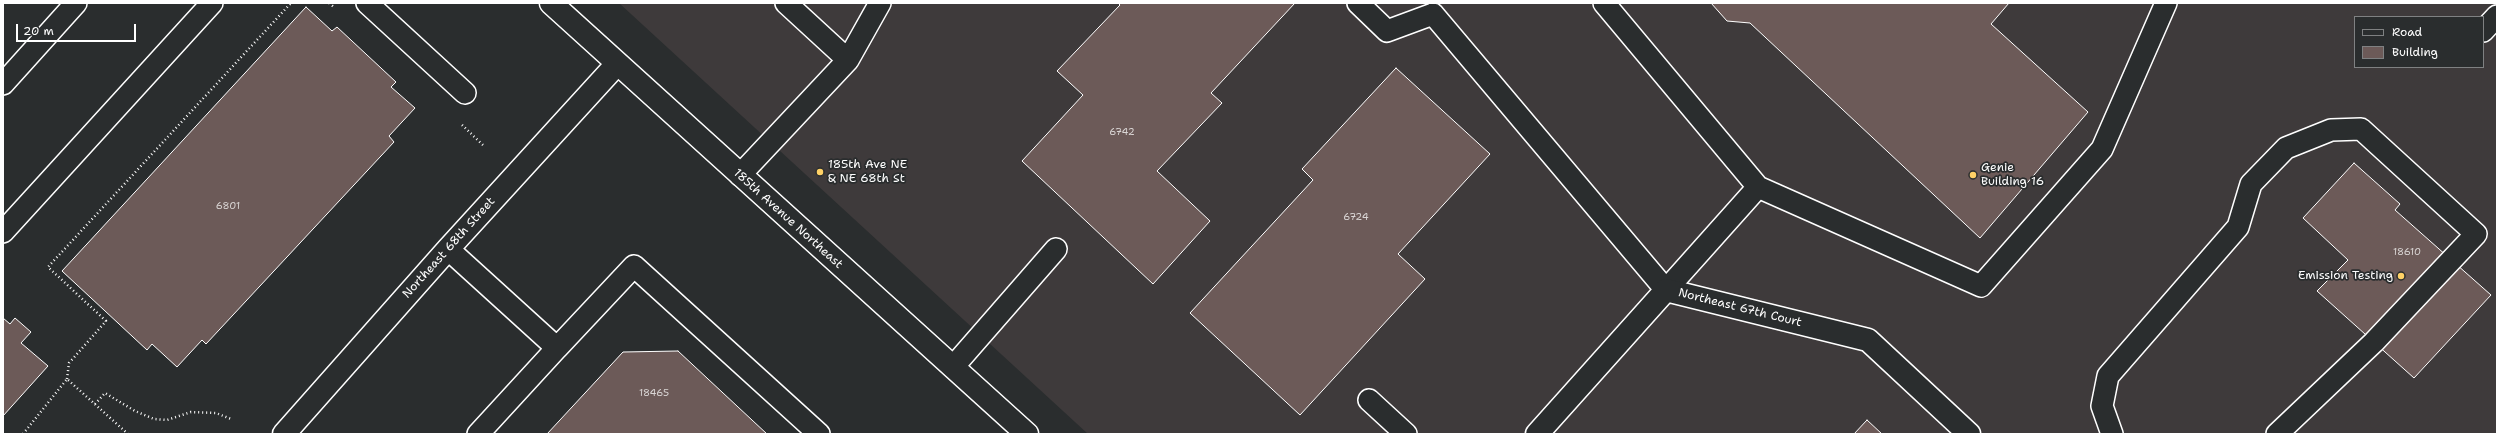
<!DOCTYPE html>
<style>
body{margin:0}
#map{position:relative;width:2500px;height:437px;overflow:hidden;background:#2a2d2e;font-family:"Shantell Sans",sans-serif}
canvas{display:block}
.frame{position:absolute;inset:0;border:4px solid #fff;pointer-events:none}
.legend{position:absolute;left:2354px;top:16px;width:130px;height:52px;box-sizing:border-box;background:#2a2d2e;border:1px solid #7f8182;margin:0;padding:5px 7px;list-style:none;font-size:12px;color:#fff}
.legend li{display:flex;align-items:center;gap:8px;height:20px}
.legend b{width:20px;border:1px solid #7f8182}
.scale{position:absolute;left:16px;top:24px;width:120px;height:18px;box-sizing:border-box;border:2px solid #fff;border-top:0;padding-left:5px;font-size:12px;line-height:14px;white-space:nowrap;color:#fff;-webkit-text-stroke:3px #2a2d2e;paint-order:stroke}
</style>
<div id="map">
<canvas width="2500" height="437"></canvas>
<div class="frame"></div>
<ul class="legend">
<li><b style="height:5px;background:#2a2d2e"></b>Road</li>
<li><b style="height:11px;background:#6c5a58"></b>Building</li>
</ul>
<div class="scale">20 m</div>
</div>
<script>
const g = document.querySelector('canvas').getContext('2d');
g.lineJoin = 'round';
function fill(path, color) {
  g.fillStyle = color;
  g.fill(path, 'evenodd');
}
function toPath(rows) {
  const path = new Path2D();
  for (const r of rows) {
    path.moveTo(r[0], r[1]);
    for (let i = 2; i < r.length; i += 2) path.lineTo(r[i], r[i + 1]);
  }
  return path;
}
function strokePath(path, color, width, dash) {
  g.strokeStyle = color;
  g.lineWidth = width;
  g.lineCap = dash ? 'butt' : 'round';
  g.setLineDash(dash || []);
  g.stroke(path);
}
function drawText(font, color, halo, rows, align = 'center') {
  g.font = font + ' "Shantell Sans",sans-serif';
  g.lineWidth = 3.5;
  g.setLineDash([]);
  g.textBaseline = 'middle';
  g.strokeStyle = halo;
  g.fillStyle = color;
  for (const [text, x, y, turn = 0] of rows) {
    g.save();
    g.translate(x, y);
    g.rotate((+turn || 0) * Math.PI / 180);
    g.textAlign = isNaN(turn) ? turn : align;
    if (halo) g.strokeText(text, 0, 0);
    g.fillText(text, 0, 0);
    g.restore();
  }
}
fill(toPath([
 [619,3,2497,3,2497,434,1088,434],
 [2355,17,2483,17,2483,67,2355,67]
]), '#3e3a3b');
const building = toPath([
 [1118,3,1295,3,1211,93,1222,103,1157,171,1210,221,1153,284,1022,161,1083,95,1057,71,1120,5,1118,3],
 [1711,3,2009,3,1991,24,2088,112,1980,238,1750,23,1727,21,1711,3],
 [306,7,332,31,337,27,396,82,391,87,415,108,389,136,394,142,206,344,202,340,177,367,152,344,147,350,62,271,306,7],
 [1396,68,1490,154,1398,254,1425,279,1300,415,1190,313,1313,180,1302,169,1396,68],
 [2354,163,2400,204,2395,210,2491,295,2414,378,2317,291,2348,260,2303,218,2354,163],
 [3,318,10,324,15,318,31,332,21,343,48,366,3,416,3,318],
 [678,351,767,434,547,434,623,352,678,351],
 [1867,420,1882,434,1854,434,1867,420]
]);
fill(building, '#6c5a58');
strokePath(building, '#fff', 1);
const lane = toPath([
 [367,3,465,93],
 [1358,3,1387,31,1433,14],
 [1604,3,1758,187,1981,286,2102,149,2166,3],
 [1433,14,1666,290,1758,187],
 [2483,31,2497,16],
 [848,60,880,3],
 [3,84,76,3],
 [740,175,848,60,786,3],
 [3,232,212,3],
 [448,249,557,348,478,434],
 [557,348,634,266,819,434],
 [953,367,1056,249],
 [1369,400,1406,434],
 [2112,434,2102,406,2108,376,2238,227,2251,184,2286,148,2331,130,2361,129,2476,234,2374,342,2277,434]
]);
const street = toPath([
 [284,434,448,249,617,64],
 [1537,434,1666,290,1868,340,1969,434]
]);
const secondary = toPath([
 [551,3,1027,434]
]);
strokePath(lane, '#fff', 24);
strokePath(street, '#fff', 25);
strokePath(secondary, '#fff', 25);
strokePath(toPath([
 [329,3,335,8],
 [462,125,483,145],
 [67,379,69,363,106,321,48,267,291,3],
 [95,404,105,393,135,411,154,419,167,420,191,412,216,413,231,419],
 [23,434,67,379,128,434]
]), '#fff', 2.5, [1, 3]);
strokePath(lane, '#2a2d2e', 21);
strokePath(street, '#2a2d2e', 22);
strokePath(secondary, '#2a2d2e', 22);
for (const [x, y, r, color] of [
 [820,172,4,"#ffd166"],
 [1973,175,4,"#ffd166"],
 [2401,276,4,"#ffd166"]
]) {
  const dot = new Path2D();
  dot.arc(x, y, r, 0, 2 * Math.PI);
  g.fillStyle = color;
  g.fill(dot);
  strokePath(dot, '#2a2d2e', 1.5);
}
drawText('10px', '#dad6d5', null, [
 ["6742",1122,132],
 ["6801",228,206],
 ["6724",1356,217],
 ["18610",2407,252],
 ["18465",654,393]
]);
drawText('12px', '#fff', '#2a2d2e', [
 ["185th Ave NE",828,165],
 ["& NE 68th St",828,179],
 ["Genie",1981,168],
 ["Building 16",1981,182],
 ["Emission Testing",2393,276,"right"]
], 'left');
drawText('12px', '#fff', '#2a2d2e', [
 ["185th Avenue Northeast",788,219,42],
 ["Northeast 68th Street",449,248,-48],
 ["Northeast 67th Court",1740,308,14]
]);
</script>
